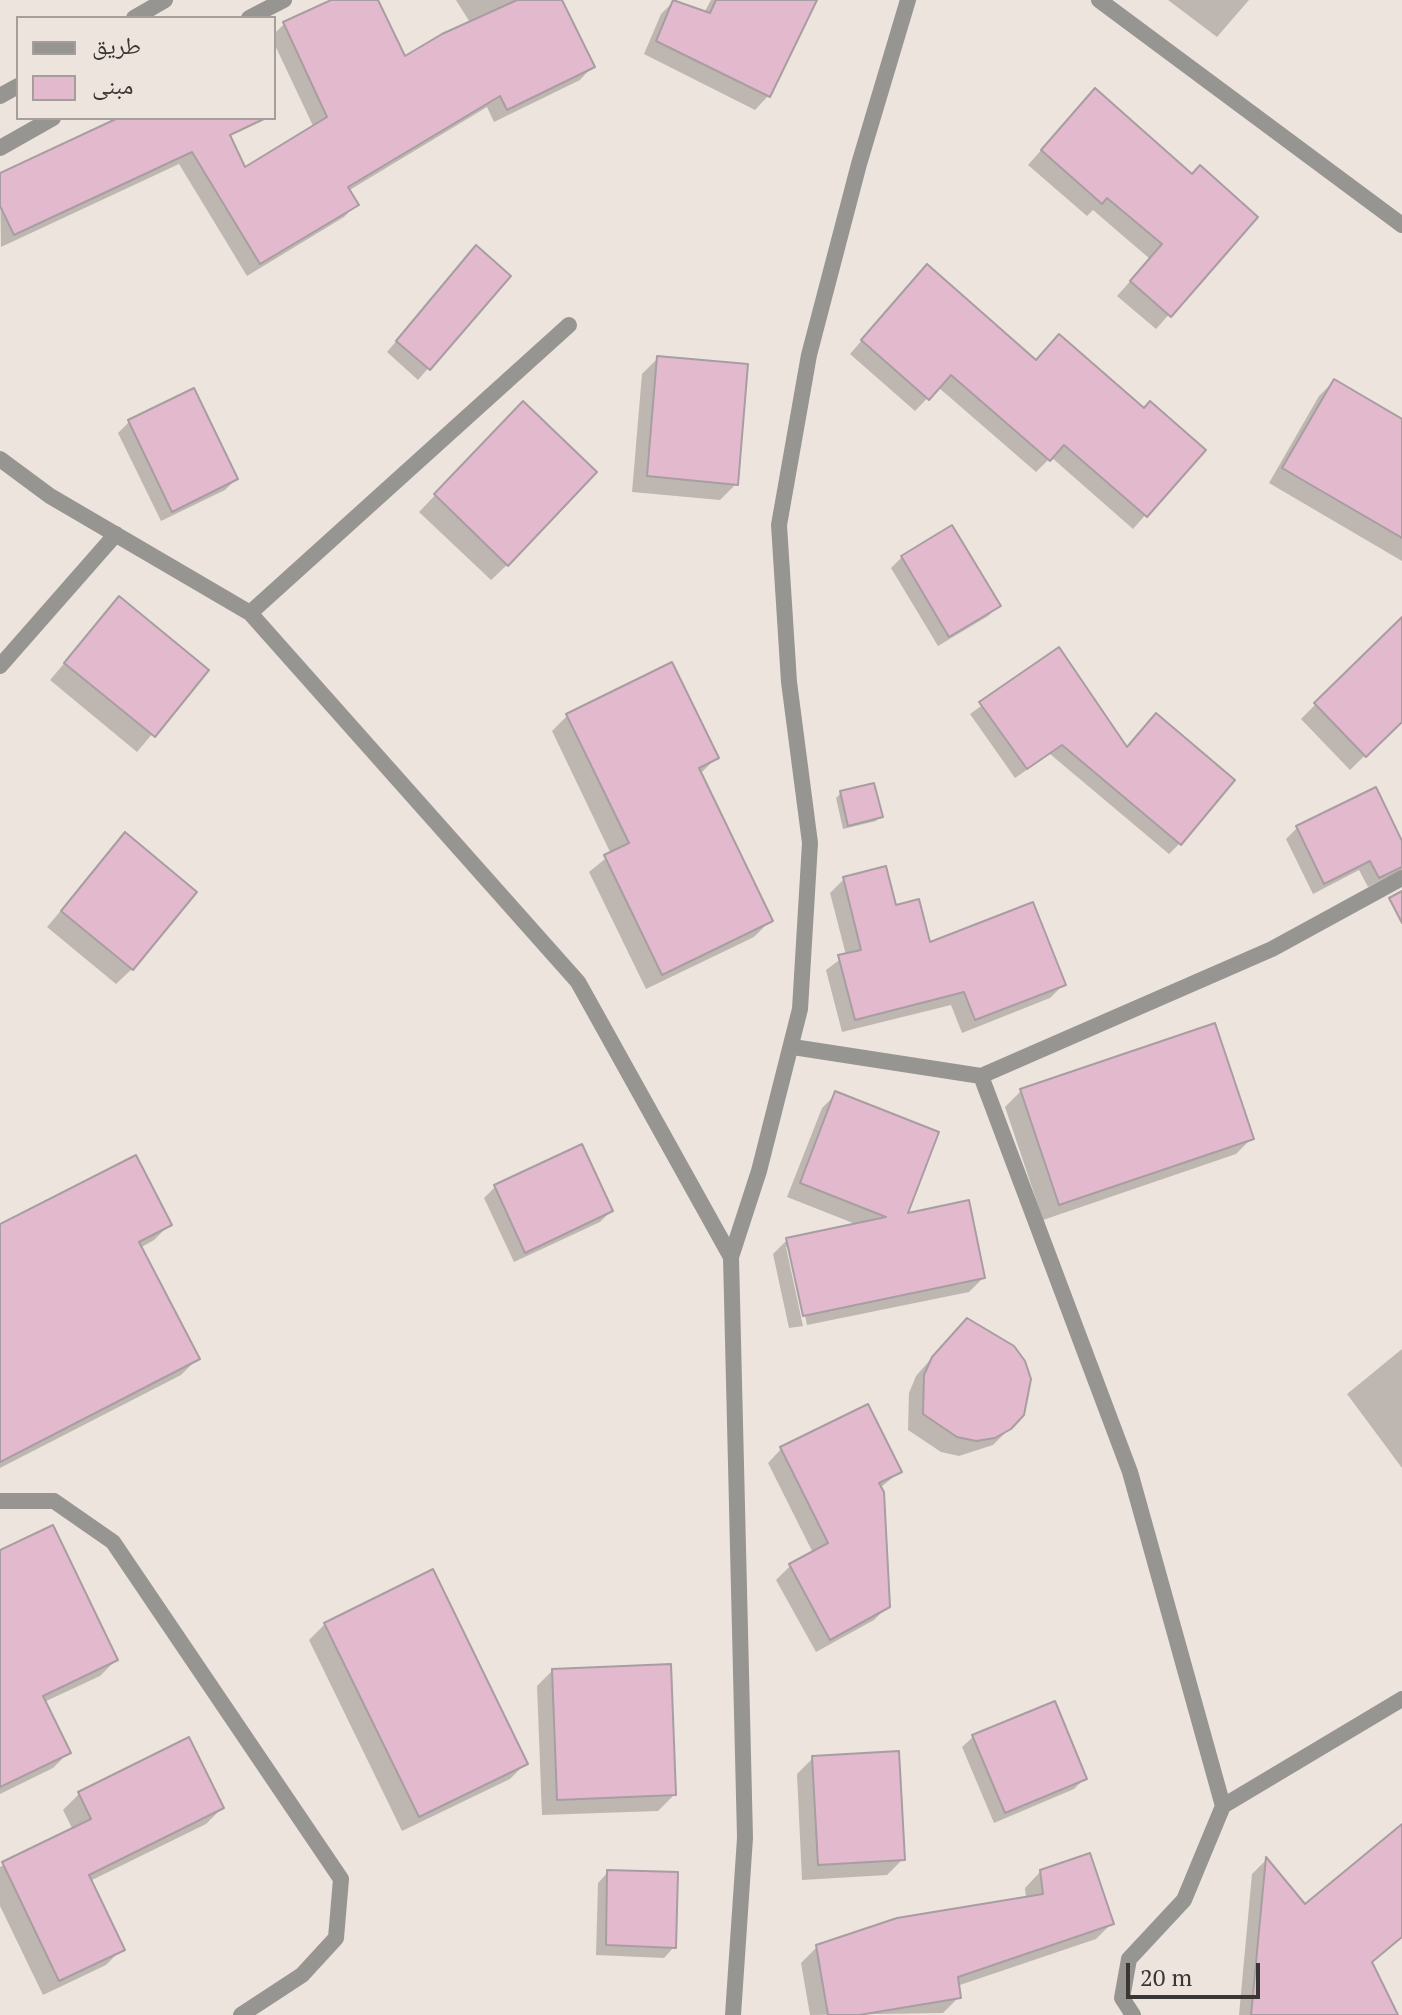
<!DOCTYPE html>
<meta charset="utf-8">
<style>
body{margin:0}
#map{position:relative;width:1402px;height:2015px;overflow:hidden;background:#eee4de;font-family:"PT Serif","Noto Naskh Arabic",serif}
canvas{display:block}
.legend{position:absolute;left:16px;top:16px;width:260px;height:104px;box-sizing:border-box;background:#eee4de;border:2px solid #a69e9a;margin:0;padding:10px 14px;list-style:none;font-size:24px;color:#3a3633}
.legend li{display:flex;align-items:center;gap:16px;height:40px}
.legend b{width:40px;border:2px solid #a69e9a}
.scale{position:absolute;left:1126px;top:1963px;width:134px;height:36px;box-sizing:border-box;border:4px solid #3a3633;border-top:0;padding-left:10px;font-size:24px;line-height:28px;white-space:nowrap;color:#3a3633;-webkit-text-stroke:6px #eee4de;paint-order:stroke}
</style>
<div id="map">
<canvas width="1402" height="2015"></canvas>
<ul class="legend">
<li><b style="height:10px;background:#979591"></b>طريق</li>
<li><b style="height:22px;background:#e3bacd"></b>مبنى</li>
</ul>
<div class="scale">20 m</div>
</div>
<script>
const g = document.querySelector('canvas').getContext('2d');
g.lineJoin = 'round';
function fill(path, color) {
  g.fillStyle = color;
  g.fill(path, 'evenodd');
}
function toPath(rows) {
  const path = new Path2D();
  for (const r of rows) {
    path.moveTo(r[0], r[1]);
    for (let i = 2; i < r.length; i += 2) path.lineTo(r[i], r[i + 1]);
  }
  return path;
}
function strokePath(path, color, width, dash) {
  g.strokeStyle = color;
  g.lineWidth = width;
  g.lineCap = dash ? 'butt' : 'round';
  g.setLineDash(dash || []);
  g.stroke(path);
}
fill(toPath([
 [336,0,376,0,404,59,469,21,456,0,560,0,592,67,580,80,494,122,487,107,348,191,356,205,344,217,247,276,179,164,1,247,0,175,120,118,220,118,244,169,314,128,274,43,274,34,284,24],
 [711,0,815,0,768,96,755,110,644,54,661,14,674,1,704,13],
 [1168,0,1249,0,1217,37],
 [1081,105,1256,217,1156,329,1117,296,1150,259,1093,210,1087,216,1028,165],
 [466,259,508,276,418,380,387,352],
 [914,280,1035,362,1144,410,1203,450,1133,529,1051,457,1036,472,938,387,915,411,850,354],
 [658,358,736,484,720,500,632,492,642,374],
 [1334,381,1402,421,1402,561,1269,483,1319,396],
 [507,420,507,565,491,580,419,512],
 [129,422,236,479,225,490,161,521,118,433],
 [902,557,999,606,988,616,938,646,891,568],
 [119,599,206,670,137,752,50,680],
 [1402,617,1402,719,1350,770,1301,719],
 [1059,650,1180,843,1169,854,1050,754,1015,778,970,714],
 [568,715,716,758,700,774,770,921,754,937,646,989,589,872,611,854,552,731],
 [841,793,880,816,876,821,843,829,836,798],
 [1297,828,1402,846,1402,870,1368,887,1359,870,1313,894,1286,839],
 [125,835,132,969,116,984,47,927],
 [844,879,894,907,929,945,1063,985,1050,998,962,1033,951,1005,842,1032,826,970,846,955,830,893],
 [1214,1026,1252,1138,1236,1154,1043,1220,1005,1107,1021,1091],
 [836,1094,905,1215,983,1278,969,1292,807,1325,790,1247,786,1247,803,1326,789,1328,773,1254,787,1240,858,1225,787,1197,822,1108],
 [581,1147,611,1211,600,1222,514,1262,484,1198,495,1187],
 [170,1224,154,1240,140,1248,197,1359,181,1375,0,1468,0,1230],
 [951,1336,1010,1428,993,1445,959,1456,941,1452,908,1430,909,1393,916,1376],
 [1402,1349,1402,1468,1347,1394],
 [781,1449,899,1472,880,1488,888,1606,874,1620,816,1652,776,1580,790,1566,813,1553,768,1463],
 [0,1553,116,1660,100,1676,44,1702,68,1753,53,1768,0,1794],
 [325,1624,526,1763,510,1779,402,1831,309,1640],
 [553,1670,674,1795,658,1811,542,1815,537,1686],
 [973,1737,1085,1778,1074,1789,994,1823,962,1747],
 [188,1740,222,1808,206,1824,90,1881,122,1949,106,1965,43,1995,0,1906,0,1867,73,1830,63,1810,79,1794],
 [813,1758,903,1859,887,1875,802,1880,797,1774],
 [1402,1827,1402,1938,1371,1963,1396,2015,1239,2015,1252,1874,1266,1860,1305,1907],
 [1041,1871,1112,1923,1096,1939,957,1986,959,1997,943,2013,810,2015,801,1963,817,1947,1026,1898,1025,1888],
 [608,1872,674,1947,664,1958,596,1955,598,1883]
]), '#0003');
const building = toPath([
 [331,0,378,0,405,56,442,34,517,0,562,0,595,67,507,110,500,96,348,187,359,205,260,264,192,152,14,235,0,206,0,173,118,118,266,118,230,135,245,167,327,117,283,22,331,0],
 [673,0,710,13,716,0,817,0,770,97,656,41,673,0],
 [1095,88,1192,174,1200,165,1258,217,1171,317,1130,281,1162,244,1107,198,1102,204,1041,150,1095,88],
 [476,245,511,276,430,370,396,341,476,245],
 [927,264,1036,360,1059,334,1144,408,1150,401,1206,450,1147,517,1064,445,1050,461,951,375,929,400,861,340,927,264],
 [657,356,748,364,738,485,647,476,657,356],
 [1334,379,1402,419,1402,538,1282,468,1334,379],
 [194,388,238,479,172,512,128,420,194,388],
 [523,401,597,472,508,566,434,494,523,401],
 [952,525,1001,606,949,637,901,556,952,525],
 [119,596,209,670,155,737,64,663,119,596],
 [1402,617,1402,722,1366,757,1314,703,1402,617],
 [1059,647,1127,747,1156,713,1235,780,1181,845,1062,745,1027,769,979,702,1059,647],
 [672,662,719,758,699,768,773,921,662,975,604,855,629,843,566,714,672,662],
 [874,783,883,817,848,826,840,791,874,783],
 [1376,787,1402,841,1402,867,1379,878,1370,861,1324,884,1296,826,1376,787],
 [125,832,197,892,133,970,61,911,125,832],
 [886,866,896,905,919,899,930,942,1033,902,1066,985,975,1020,964,992,855,1020,838,955,861,950,843,877,886,866],
 [1402,891,1402,923,1389,898,1402,891],
 [1215,1023,1254,1139,1059,1205,1020,1089,1215,1023],
 [835,1091,939,1132,908,1213,969,1200,985,1278,803,1316,786,1238,886,1217,800,1183,835,1091],
 [582,1144,613,1211,525,1253,494,1185,582,1144],
 [136,1155,172,1225,139,1242,200,1359,0,1462,0,1224,136,1155],
 [967,1318,1014,1346,1025,1361,1031,1379,1024,1415,1011,1429,995,1438,976,1441,957,1437,923,1414,924,1375,932,1357,967,1318],
 [868,1404,902,1472,879,1483,884,1492,890,1607,830,1640,789,1564,828,1543,780,1447,868,1404],
 [53,1525,118,1660,43,1696,71,1753,0,1787,0,1550,53,1525],
 [433,1569,528,1764,419,1817,324,1623,433,1569],
 [671,1664,676,1795,557,1800,552,1669,671,1664],
 [1055,1701,1087,1779,1005,1813,972,1735,1055,1701],
 [189,1737,224,1808,89,1875,125,1950,59,1981,2,1862,91,1819,78,1792,189,1737],
 [899,1751,905,1860,818,1865,812,1756,899,1751],
 [1402,1824,1402,1937,1372,1962,1398,2015,1251,2015,1266,1857,1305,1904,1402,1824],
 [1090,1853,1114,1924,958,1977,961,1998,859,2015,828,2015,816,1945,897,1918,1043,1894,1040,1870,1090,1853],
 [607,1870,678,1872,676,1948,606,1945,607,1870]
]);
fill(building, '#e3bacd');
strokePath(building, '#a89da1', 2);
strokePath(toPath([
 [1099,0,1402,225],
 [0,459,50,496,250,613,578,982,731,1257,745,1838,733,2015],
 [250,613,569,325],
 [0,666,116,534],
 [793,1047,981,1076,1272,949,1402,878],
 [981,1076,1130,1472,1223,1806],
 [731,1257,759,1171,800,1009,810,843,789,682,779,525,809,355,859,164,908,0],
 [0,1501,54,1501,113,1542,341,1879,336,1938,302,1975,241,2015],
 [1133,2015,1122,1998,1129,1959,1184,1900,1223,1806,1402,1699]
]), '#979591', 16);
strokePath(toPath([
 [134,18,165,0],
 [249,18,284,0],
 [0,96,18,86],
 [0,148,53,118]
]), '#979591', 16);
</script>
